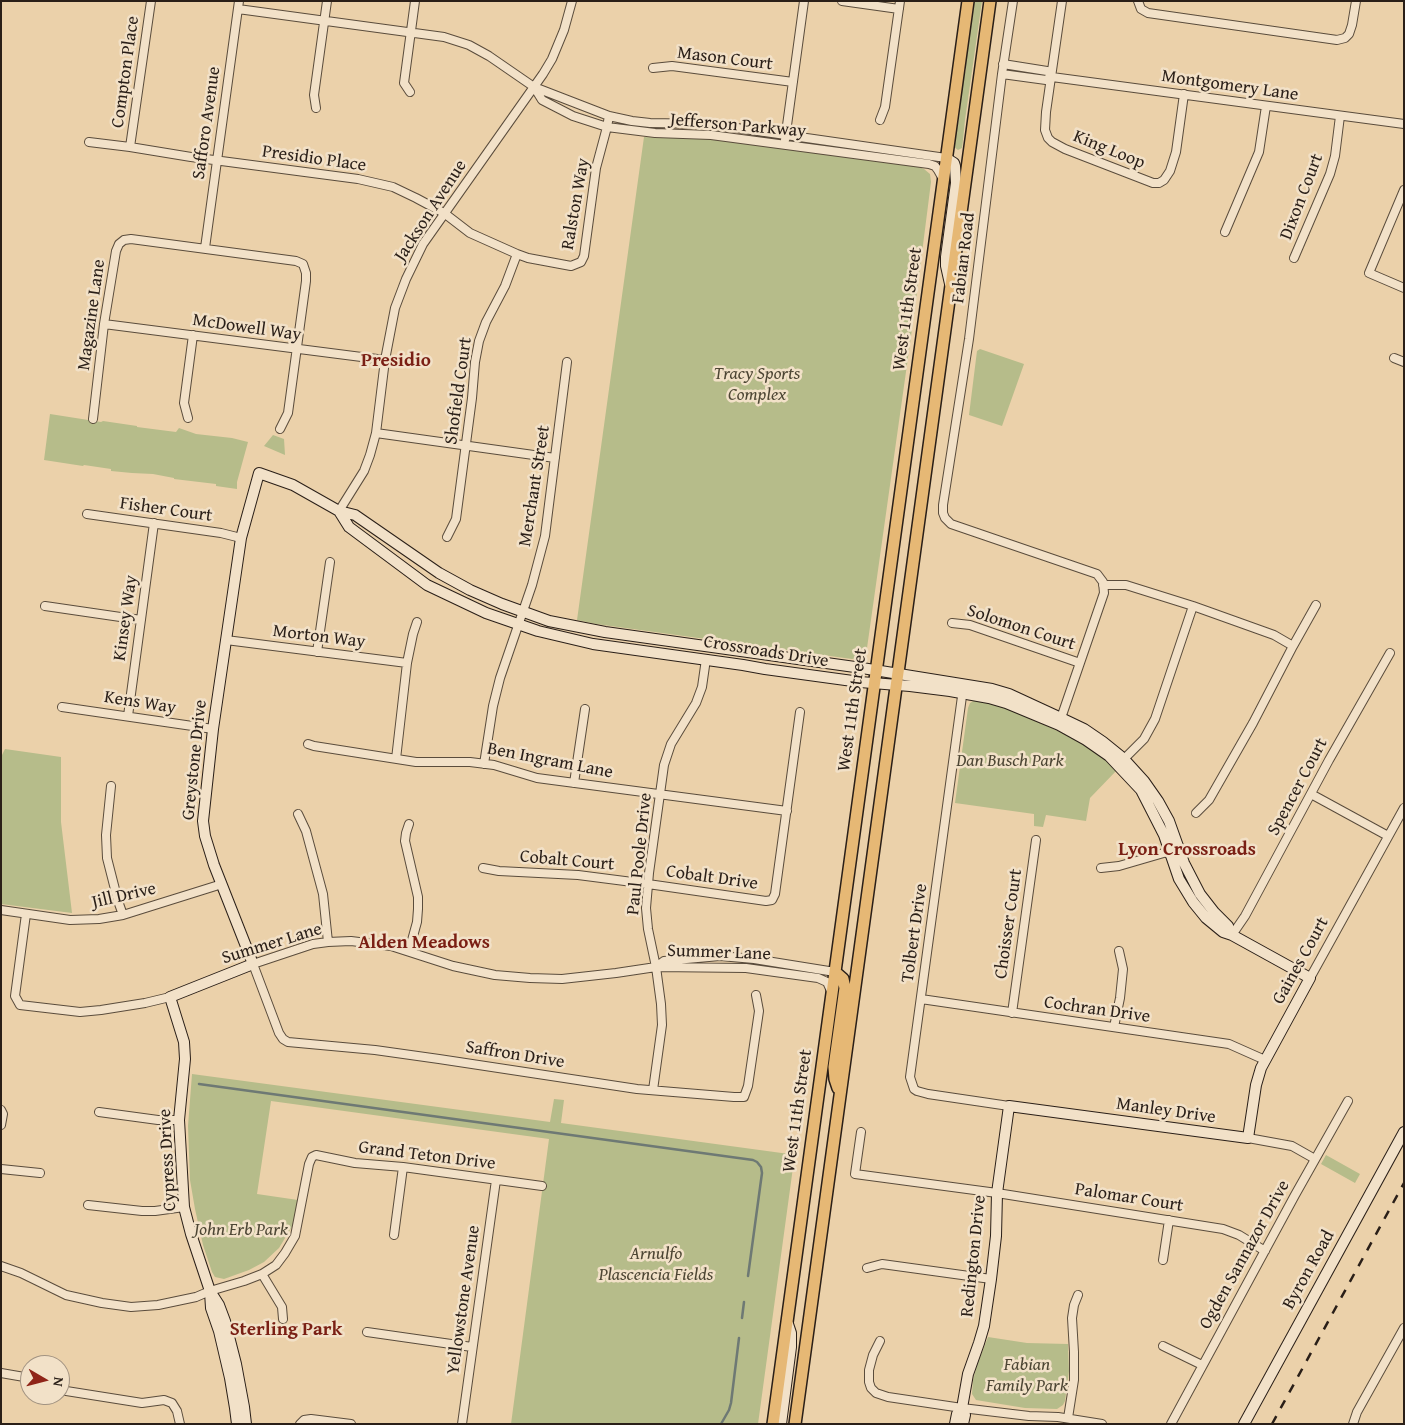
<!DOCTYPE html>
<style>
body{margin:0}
#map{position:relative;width:1405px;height:1425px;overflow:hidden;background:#ebd1aa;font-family:"Gentium Book Plus",serif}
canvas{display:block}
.frame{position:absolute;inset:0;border:2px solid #2a1f18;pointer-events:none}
.north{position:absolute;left:20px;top:1355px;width:50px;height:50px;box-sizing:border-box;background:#f2e1c8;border:1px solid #a29382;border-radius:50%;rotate:98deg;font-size:14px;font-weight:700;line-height:20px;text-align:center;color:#2a1f18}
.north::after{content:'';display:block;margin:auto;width:18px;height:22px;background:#8f2418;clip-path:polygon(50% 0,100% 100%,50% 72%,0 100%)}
</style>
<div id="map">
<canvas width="1405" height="1425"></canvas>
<div class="frame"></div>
<div class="north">N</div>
</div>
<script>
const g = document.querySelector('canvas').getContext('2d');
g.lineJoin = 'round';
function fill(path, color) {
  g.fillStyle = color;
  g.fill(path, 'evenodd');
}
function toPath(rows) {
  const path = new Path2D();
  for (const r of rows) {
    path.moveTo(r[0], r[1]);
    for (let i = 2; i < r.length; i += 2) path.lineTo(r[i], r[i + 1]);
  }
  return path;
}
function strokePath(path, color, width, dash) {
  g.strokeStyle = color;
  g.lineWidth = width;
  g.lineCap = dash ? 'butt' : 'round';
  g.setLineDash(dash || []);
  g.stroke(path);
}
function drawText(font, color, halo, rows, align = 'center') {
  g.font = font + ' "Gentium Book Plus",serif';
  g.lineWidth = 5;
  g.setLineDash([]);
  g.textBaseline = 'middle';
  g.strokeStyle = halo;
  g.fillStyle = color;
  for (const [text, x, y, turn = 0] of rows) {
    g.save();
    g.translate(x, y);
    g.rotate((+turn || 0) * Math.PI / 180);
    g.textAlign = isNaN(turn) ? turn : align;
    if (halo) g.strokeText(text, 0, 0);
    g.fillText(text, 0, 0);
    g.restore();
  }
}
fill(toPath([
 [974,1,982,1,965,120,963,140,962,148,958,150,954,147,954,142,959,119,963,78,966,70,965,61],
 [644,137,715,139,919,167,924,169,930,174,931,182,915,308,867,648,864,655,860,658,852,659,596,624,577,620],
 [980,349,1024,364,1002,426,969,415,977,351],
 [50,414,101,422,103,421,137,426,137,427,176,432,179,428,196,434,232,438,248,442,237,482,237,489,216,486,216,484,174,479,174,478,153,474,132,473,111,471,111,469,84,465,83,466,44,460],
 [273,435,284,439,285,455,264,446],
 [975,700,978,700,1009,709,1069,736,1099,754,1117,770,1090,798,1086,821,1046,815,1043,827,1034,826,1034,814,955,803,968,708,970,703],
 [5,749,61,757,61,822,72,913,1,904,1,757],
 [192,1074,550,1122,554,1099,564,1100,561,1123,789,1154,794,1160,758,1424,511,1424,549,1139,271,1101,257,1194,298,1200,293,1225,279,1248,264,1262,249,1270,224,1279,215,1277,212,1272,203,1245,195,1209,190,1180,188,1126],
 [1326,1155,1360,1174,1355,1183,1321,1164],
 [988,1337,1027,1343,1068,1344,1069,1371,1065,1401,1063,1405,1057,1409,1025,1408,976,1400,972,1394,973,1380,977,1365]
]), '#b6bc8a');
strokePath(toPath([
 [199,1084,753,1160,757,1162,761,1167,762,1173,748,1276],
 [742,1318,744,1302],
 [721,1424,729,1410,731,1403,739,1338]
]), '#6e7974', 2.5);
const street = toPath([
 [842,1,899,9],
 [1013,1,1002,74,969,339,943,505,943,513,945,518,951,524,1097,574,1103,582,1104,593,1060,721],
 [1062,1,1046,112,1045,130,1048,138,1052,142,1065,149,1153,183,1159,183,1164,180,1170,171,1176,152,1184,94],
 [1138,1,1141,9,1148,13,1337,40,1345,38,1349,34,1352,25,1356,1],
 [238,9,444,37,469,45,489,56,534,87,609,116,632,121,650,123,709,124,946,158],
 [1003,64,1047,71,1052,77],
 [653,68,672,66,793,82],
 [1002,74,1046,80,1052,77,1404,124],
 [534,87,542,100,573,116,607,127,655,133,711,135,929,164,935,166,938,170,943,179],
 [410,92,404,83,415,1],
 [316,108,314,95,327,1],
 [880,120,885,107,900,1],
 [785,140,804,1],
 [89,142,130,147,191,157,358,179,393,187,416,198,444,213,470,233,517,254,528,258,571,266,581,262,584,256,596,168,607,127,609,116],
 [130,147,151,1],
 [1404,190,1369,273,1404,288],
 [1225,232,1259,152,1266,106],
 [205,248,239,1],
 [1294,258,1330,174,1335,156,1340,116],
 [104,324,385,360],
 [1394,358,1404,362],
 [188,418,184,403,193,335],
 [93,419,104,324,116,251,119,244,124,240,131,239,296,261,303,264,306,273,306,281,288,413,280,429],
 [376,433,555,458],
 [339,511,364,471,370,455,376,433,385,360,395,308,406,279,423,244,543,74,552,59,564,30,572,1],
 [87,514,221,533,241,538],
 [447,537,456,519,472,398,475,362,479,341,486,322,505,286,517,254],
 [1103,585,1126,585,1193,606,1274,635,1293,646,1253,723,1209,800,1196,813],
 [45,606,141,620],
 [952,623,970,625,1080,663],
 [226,640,407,663],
 [1293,646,1316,605],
 [317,652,330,562],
 [963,689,910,1077,914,1089,917,1091,928,1094,1009,1106],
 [62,707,213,729],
 [128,716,154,523],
 [308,744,314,746,416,762,470,762,494,765,537,778,787,811],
 [396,759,407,663,413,634,417,622],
 [1120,763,1144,739,1155,719,1193,606],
 [484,764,493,706,500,678,532,585,545,536,567,362],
 [574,783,585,709],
 [111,786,106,835,107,858,118,901,123,915],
 [1311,794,1388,836],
 [298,814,306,831,323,894,328,942],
 [409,824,406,833,405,841,418,897,418,909,417,922,409,951],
 [483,868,499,871,578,875,648,884,766,901,772,900,775,894,800,712],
 [1101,868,1119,866,1174,850],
 [1,910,70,920,99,919,123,915,222,884],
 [26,914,15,996,20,1005,80,1012,101,1010,145,1003,170,997],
 [1232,935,1245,916,1329,760,1390,653],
 [656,967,664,961,720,956,754,959,835,972],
 [1310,978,1404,808],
 [756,995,759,1011,748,1086,744,1097,734,1097,637,1089,439,1059,375,1050,288,1042,283,1039,279,1033,253,964,313,944,328,942,351,941,391,946,453,966,495,975,530,978,562,979,616,973,656,967,746,968,818,978,827,982,831,991],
 [921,999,1229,1044,1265,1060],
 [1012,1013,1036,840],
 [1114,1027,1120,998,1123,969,1119,951],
 [653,1090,662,1025,661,1004,656,967,648,929,646,908,649,873,664,765,671,744,696,703,702,687,706,659],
 [1,1110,3,1114,1,1125],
 [99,1112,158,1120,179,1120],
 [861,1132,855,1174,997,1193,1223,1229,1239,1235,1265,1251],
 [1248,1138,1292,1146,1315,1159],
 [1,1169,40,1173],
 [88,1205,142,1211,155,1211,184,1207],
 [394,1235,403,1167],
 [1163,1260,1169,1220],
 [1,1266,21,1273,66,1295,102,1303,131,1307,158,1305,196,1297,210,1291,244,1281,262,1274,276,1265,285,1253,295,1236,309,1164,312,1157,316,1155,355,1163,403,1167,542,1186],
 [867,1268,882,1264,991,1279],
 [262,1274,282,1307,283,1319],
 [367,1332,472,1347],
 [880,1341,873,1355,869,1370,869,1382,871,1388,876,1393,888,1397,962,1408,1029,1416,1058,1417,1102,1424],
 [1163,1346,1202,1365],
 [1,1373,30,1378],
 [60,1390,142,1403,164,1400,172,1403,177,1411,180,1424],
 [1068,1418,1074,1380,1074,1352,1072,1318,1074,1305,1078,1295],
 [300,1424,304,1420,311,1419,351,1424],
 [462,1424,496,1180],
 [1171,1424,1295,1195,1348,1101],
 [1353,1424,1357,1412,1404,1328]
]);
const secondary = toPath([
 [946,158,954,163,955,166,956,183,946,257,946,266,950,284],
 [339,511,349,527,427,585,486,613,538,631,593,644,743,665,765,669,860,682,910,686,950,691,989,698,1006,703,1059,725,1086,740,1109,756,1141,790,1164,835,1179,879,1193,902,1206,918,1223,932,1232,935,1310,978,1261,1068,1256,1085,1248,1138,1009,1106,997,1193,996,1236,991,1279,984,1326,979,1343,968,1374,962,1408,965,1415,963,1424],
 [210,1292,211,1308,219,1331,230,1378,235,1408,237,1424],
 [246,1424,244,1407,236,1364,225,1321,219,1305,210,1291,191,1234,184,1207,179,1120,185,1059,184,1042,170,997,253,964,214,865,205,836,203,821,213,729,241,538,259,473,293,485,339,511,355,515,439,573,470,590,502,604,549,621,605,632,862,668,992,689,1009,694,1061,718,1084,729,1103,742,1124,759,1144,781,1158,801,1169,821,1184,863,1200,894,1214,912,1228,926,1232,935],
 [781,1424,791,1347,791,1333,788,1324],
 [955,1424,957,1414,962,1408],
 [1244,1424,1404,1132]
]);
const primary = toPath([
 [835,972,843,979,845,988,834,1067,835,1079,838,1088],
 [773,1424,968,1],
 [795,1424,990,1]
]);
strokePath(street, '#5a4c3c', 10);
strokePath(secondary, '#2a1f18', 12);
strokePath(primary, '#2a1f18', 14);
strokePath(street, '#f2e1c8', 8);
strokePath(secondary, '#f2e1c8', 10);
strokePath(primary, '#e6b875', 11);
strokePath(toPath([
 [1272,1424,1404,1183]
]), '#2a1f18', 2.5, [9, 9]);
drawText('18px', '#2a1f18', '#f2e1c8', [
 ["Mason Court",725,59,7],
 ["Compton Place",126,72,-82],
 ["Montgomery Lane",1230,86,8],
 ["Safforo Avenue",207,123,-82],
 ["Jefferson Parkway",738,126,5],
 ["King Loop",1109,150,22],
 ["Presidio Place",314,159,8],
 ["Dixon Court",1302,197,-69],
 ["Ralston Way",576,204,-80],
 ["Jackson Avenue",431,211,-57],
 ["Fabian Road",964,258,-83],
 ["West 11th Street",908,309,-82],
 ["Magazine Lane",92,315,-82],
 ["McDowell Way",247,328,8],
 ["Shofield Court",459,391,-82],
 ["Merchant Street",535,486,-81],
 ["Fisher Court",166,510,8],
 ["Kinsey Way",126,618,-82],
 ["Solomon Court",1021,628,18],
 ["Morton Way",319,637,7],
 ["Crossroads Drive",766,652,9],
 ["Kens Way",140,703,9],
 ["West 11th Street",853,710,-82],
 ["Greystone Drive",195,760,-84],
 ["Ben Ingram Lane",550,761,11],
 ["Spencer Court",1298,787,-62],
 ["Paul Poole Drive",640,854,-84],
 ["Cobalt Court",567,861,5],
 ["Cobalt Drive",712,878,8],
 ["Jill Drive",124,896,-13],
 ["Choisser Court",1009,924,-82],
 ["Tolbert Drive",915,933,-82],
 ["Summer Lane",272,944,-17],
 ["Summer Lane",719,953,2],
 ["Gaines Court",1301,961,-61],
 ["Cochran Drive",1097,1010,8],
 ["Saffron Drive",515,1055,9],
 ["West 11th Street",798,1111,-82],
 ["Manley Drive",1166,1111,8],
 ["Grand Teton Drive",427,1156,7],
 ["Cypress Drive",168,1160,-93],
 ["Palomar Court",1129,1198,9],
 ["Ogden Sannazor Drive",1245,1255,-61],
 ["Redington Drive",974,1256,-84],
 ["Byron Road",1309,1270,-61],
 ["Yellowstone Avenue",464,1300,-82]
]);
drawText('italic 18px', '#4d4634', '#f2e1c8', [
 ["Tracy Sports",757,374],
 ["Complex",757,395],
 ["Dan Busch Park",1010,761],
 ["John Erb Park",241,1230],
 ["Arnulfo",656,1254],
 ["Plascencia Fields",656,1275],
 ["Fabian",1027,1365],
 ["Family Park",1027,1386]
]);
drawText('bold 19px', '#7a1f14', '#f2e1c8', [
 ["Presidio",396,361],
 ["Lyon Crossroads",1187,850],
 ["Alden Meadows",424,943],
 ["Sterling Park",286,1330]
]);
</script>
